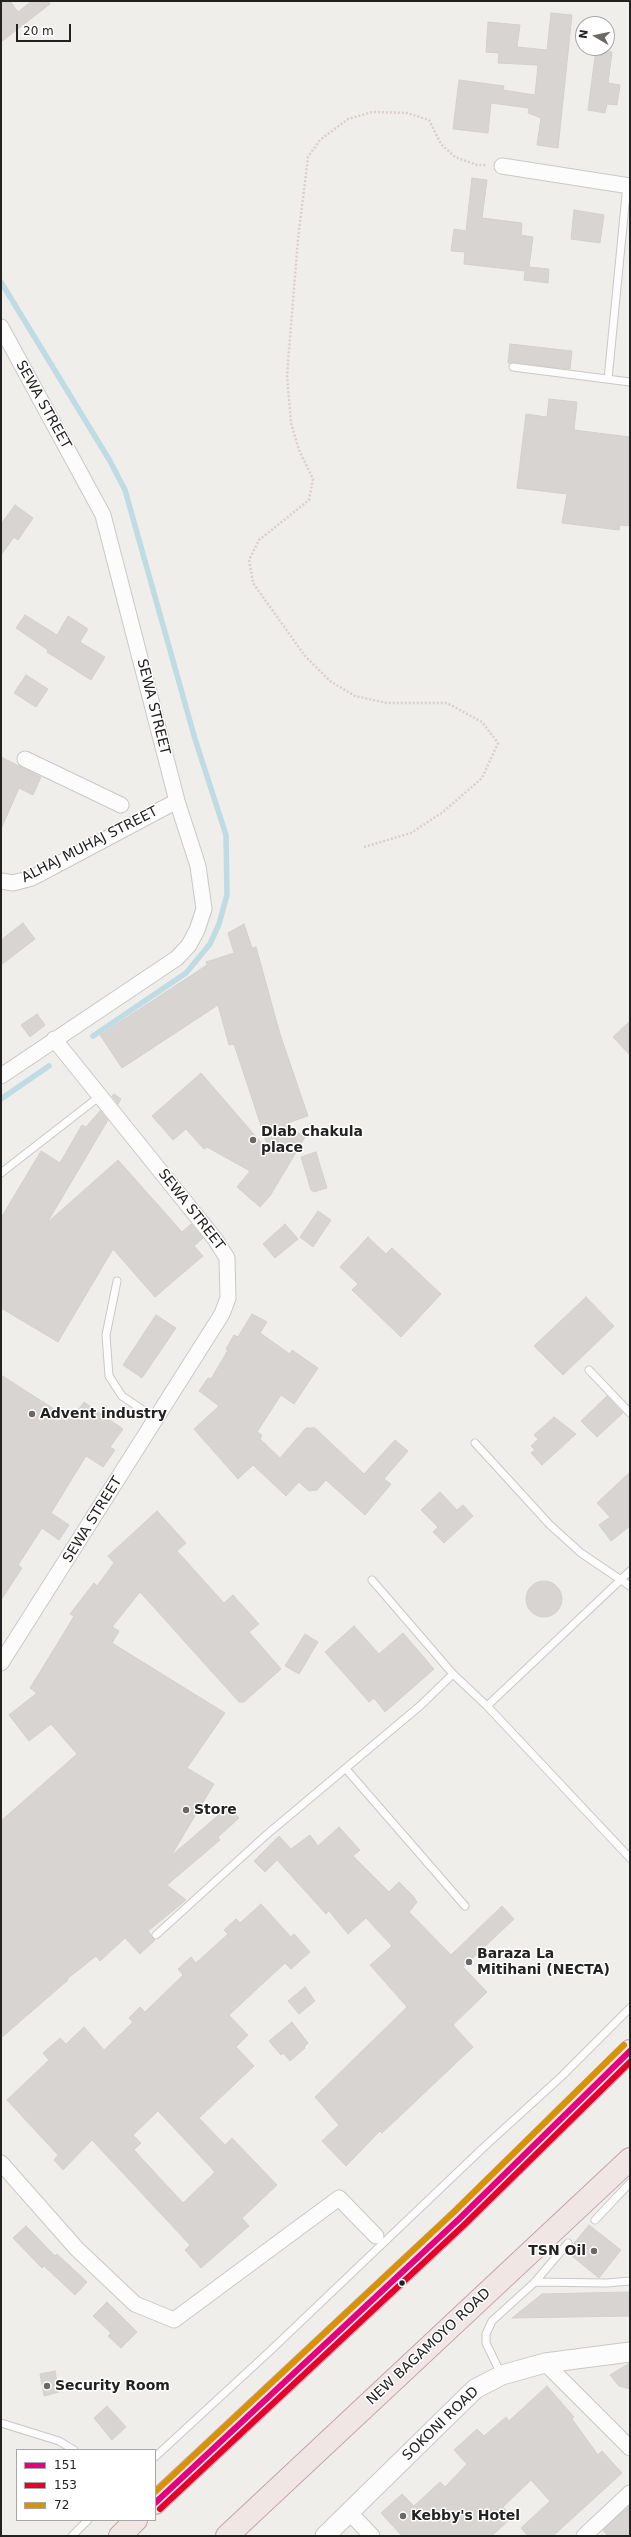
<!DOCTYPE html>
<style>
body{margin:0}
#map{position:relative;width:631px;height:2537px;overflow:hidden;background:#f0eeeb;font-family:"DejaVu Sans",sans-serif}
canvas{display:block}
.frame{position:absolute;inset:0;border:2px solid #222;pointer-events:none}
.legend{position:absolute;left:16px;top:2449px;width:140px;height:72px;box-sizing:border-box;background:#fff;border:1px solid #a7a7a7;margin:0;padding:5px 7px;list-style:none;font-size:12px;color:#222}
.legend li{display:flex;align-items:center;gap:8px;height:20px}
.legend b{width:20px;border:1px solid #a7a7a7}
.north{position:absolute;left:575px;top:16px;width:40px;height:40px;box-sizing:border-box;background:#fff;border:1px solid #a7a7a7;border-radius:50%;rotate:279deg;font-size:11px;font-weight:700;line-height:16px;text-align:center;color:#222}
.north::after{content:'';display:block;margin:auto;width:14px;height:18px;background:#6a6968;clip-path:polygon(50% 0,100% 100%,50% 72%,0 100%)}
.scale{position:absolute;left:16px;top:24px;width:55px;height:18px;box-sizing:border-box;border:2px solid #222;border-top:0;padding-left:5px;font-size:12px;line-height:14px;white-space:nowrap;color:#222;-webkit-text-stroke:3px #fff;paint-order:stroke}
</style>
<div id="map">
<canvas width="631" height="2537"></canvas>
<div class="frame"></div>
<ul class="legend">
<li><b style="height:5px;background:#e5007d"></b>151</li>
<li><b style="height:5px;background:#e4002b"></b>153</li>
<li><b style="height:5px;background:#d79205"></b>72</li>
</ul>
<div class="north">N</div>
<div class="scale">20 m</div>
</div>
<script>
const g = document.querySelector('canvas').getContext('2d');
g.lineJoin = 'round';
function toPath(rows) {
  const path = new Path2D();
  for (const r of rows) {
    if (r.length === 3) {
      path.moveTo(r[0] + r[2], r[1]);
      path.arc(r[0], r[1], r[2], 0, 2 * Math.PI);
      continue;
    }
    path.moveTo(r[0], r[1]);
    for (let i = 2; i < r.length; i += 2) path.lineTo(r[i], r[i + 1]);
  }
  return path;
}
function strokePath(path, color, width, dash) {
  g.strokeStyle = color;
  g.lineWidth = width;
  g.lineCap = dash ? 'butt' : 'round';
  g.setLineDash(dash || []);
  g.stroke(path);
}
function fill(path, color) {
  g.fillStyle = color;
  g.fill(path, 'evenodd');
}
function drawText(font, color, halo, rows, align = 'center') {
  g.font = font + ' "DejaVu Sans",sans-serif';
  g.lineWidth = 3;
  g.setLineDash([]);
  g.textBaseline = 'middle';
  g.strokeStyle = halo;
  g.fillStyle = color;
  for (const [text, x, y, turn = 0] of rows) {
    g.save();
    g.translate(x, y);
    g.rotate((+turn || 0) * Math.PI / 180);
    g.textAlign = isNaN(turn) ? turn : align;
    if (halo) g.strokeText(text, 0, 0);
    g.fillText(text, 0, 0);
    g.restore();
  }
}
strokePath(toPath([
 [1,282,110,461,125,490,195,739,226,835,227,895,219,924,210,944,186,973,93,1036],
 [1,1099,49,1066]
]), '#bfdbe3', 5.5);
const building = toPath([
 [1,1,10,1,18,12,32,1,48,1,50,4,1,42,1,1],
 [551,13,572,15,558,148,537,145,541,118,528,113,529,108,491,103,488,133,453,129,459,80,504,86,503,90,535,95,538,65,498,63,499,53,486,52,488,22,520,25,517,47,547,50,551,13],
 [596,49,612,52,608,83,620,85,617,105,607,104,605,113,588,110,596,49],
 [472,178,487,180,482,218,522,223,521,235,533,237,529,267,549,269,548,283,524,280,525,271,464,264,465,252,451,251,454,229,466,231,472,178],
 [574,210,604,215,600,243,571,239,574,210],
 [510,344,572,351,570,369,508,363,510,344],
 [549,399,577,402,574,430,630,437,630,526,620,525,619,530,562,523,567,494,517,488,526,414,547,417,549,399],
 [15,505,33,518,18,540,14,537,1,555,1,524,15,505],
 [25,615,57,635,68,616,88,629,80,642,105,657,91,680,47,652,48,650,16,628,25,615],
 [26,675,48,689,36,707,14,693,26,675],
 [1,757,41,777,33,795,19,788,1,829,1,757],
 [23,923,35,939,1,965,1,940,23,923],
 [244,924,252,948,256,947,280,1034,308,1116,284,1124,305,1137,270,1196,260,1207,237,1187,250,1171,207,1147,204,1149,186,1129,173,1140,152,1116,201,1073,270,1153,234,1044,229,1045,218,1005,122,1068,100,1035,207,965,206,962,234,953,228,933,244,924],
 [37,1014,45,1025,30,1037,21,1025,37,1014],
 [630,1021,630,1055,613,1037,630,1021],
 [114,1094,121,1099,118,1104,112,1096,114,1094],
 [100,1111,108,1120,47,1223,118,1160,182,1232,191,1224,203,1238,194,1246,203,1256,155,1297,113,1249,58,1342,1,1308,1,1218,41,1151,60,1163,82,1125,86,1127,100,1111],
 [316,1152,327,1188,314,1192,311,1190,301,1157,316,1152],
 [318,1211,331,1220,313,1247,300,1237,318,1211],
 [285,1224,298,1239,275,1258,263,1244,285,1224],
 [368,1237,386,1254,392,1248,441,1294,401,1337,352,1290,358,1284,340,1267,368,1237],
 [586,1297,614,1326,563,1375,534,1346,586,1297],
 [252,1314,267,1322,260,1333,290,1354,292,1350,318,1368,294,1404,281,1395,257,1432,262,1435,260,1439,280,1458,306,1428,315,1428,364,1474,395,1440,408,1451,384,1479,391,1484,365,1515,326,1480,317,1490,309,1491,299,1482,286,1496,253,1465,238,1479,194,1429,219,1406,199,1391,208,1378,211,1379,228,1350,226,1349,234,1335,238,1337,252,1314],
 [156,1315,176,1328,142,1378,123,1365,156,1315],
 [1,1375,71,1420,84,1402,123,1429,110,1447,115,1450,103,1467,86,1456,51,1513,69,1525,59,1540,42,1528,18,1565,22,1568,1,1600,1,1375],
 [607,1396,623,1413,597,1437,581,1421,607,1396],
 [554,1417,576,1434,542,1465,531,1453,535,1450,531,1446,538,1439,534,1435,554,1417],
 [630,1472,630,1526,611,1541,599,1525,610,1517,597,1503,630,1472],
 [440,1492,457,1510,463,1505,473,1516,444,1543,433,1532,438,1527,421,1510,440,1492],
 [157,1511,186,1543,177,1551,224,1603,233,1595,259,1624,249,1632,281,1669,244,1702,239,1702,140,1592,112,1627,119,1631,112,1643,225,1713,187,1768,214,1784,171,1856,228,1807,239,1818,218,1837,220,1840,167,1885,186,1900,148,1931,155,1940,140,1954,125,1938,100,1961,96,1956,67,1979,68,1980,1,2038,1,1821,77,1754,51,1724,29,1741,9,1715,37,1693,30,1688,67,1628,74,1616,70,1614,94,1583,97,1586,114,1563,108,1556,157,1511],
 [544,1599,18],
 [354,1626,379,1654,403,1633,434,1669,385,1712,374,1698,369,1702,325,1652,354,1626],
 [305,1634,318,1642,299,1674,285,1666,305,1634],
 [339,1827,360,1850,353,1856,389,1892,399,1882,413,1896,417,1902,409,1912,451,1955,502,1906,514,1919,463,1967,487,1992,453,2025,473,2047,382,2133,380,2131,346,2166,322,2141,339,2125,315,2097,407,2007,370,1965,392,1946,366,1918,348,1934,329,1911,326,1914,277,1860,265,1872,254,1861,279,1836,291,1849,310,1835,318,1846,339,1827],
 [261,1904,291,1937,294,1934,310,1952,291,1969,285,1963,229,2015,248,2035,236,2047,254,2066,199,2118,225,2145,232,2138,277,2185,242,2218,249,2226,201,2268,185,2250,190,2245,92,2140,63,2170,54,2160,58,2155,7,2100,49,2060,43,2053,60,2038,66,2044,84,2027,104,2050,133,2022,129,2018,140,2007,145,2012,183,1975,178,1969,191,1957,196,1963,228,1934,224,1930,236,1919,240,1923,261,1904],
 [158,2111,215,2172,183,2203,134,2150,141,2143,133,2135,158,2111],
 [305,1987,315,2001,299,2014,288,2001,305,1987],
 [292,2022,308,2043,304,2047,305,2048,290,2061,283,2053,281,2055,269,2041,292,2022],
 [589,2225,621,2250,599,2278,567,2252,589,2225],
 [26,2226,55,2256,57,2254,87,2282,75,2295,44,2266,42,2268,13,2238,26,2226],
 [630,2292,630,2316,512,2318,542,2294,630,2292],
 [107,2302,137,2332,121,2348,108,2336,111,2333,93,2316,107,2302],
 [630,2363,630,2389,619,2386,610,2375,630,2363],
 [55,2371,59,2392,44,2396,40,2374,55,2371],
 [547,2386,574,2417,572,2419,598,2455,602,2451,622,2473,553,2536,528,2536,521,2528,550,2501,531,2480,503,2507,512,2517,492,2536,402,2536,381,2513,402,2494,414,2506,440,2482,445,2487,467,2464,454,2450,477,2429,484,2436,506,2417,509,2421,547,2386],
 [107,2406,126,2427,112,2440,94,2418,107,2406],
 [630,2505,630,2536,608,2536,603,2530,630,2505]
]);
fill(building, '#d7d4d2');
strokePath(building, '#d3d0cc', 1);
const service = toPath([
 [513,367,630,382],
 [608,379,627,185],
 [1,1173,100,1096],
 [117,1281,106,1335,109,1376,122,1396,156,1419],
 [589,1370,630,1413],
 [475,1443,550,1525,581,1553,630,1586],
 [372,1580,453,1674,487,1706,630,1858],
 [487,1706,630,1571],
 [346,1769,465,1906],
 [156,1935,265,1836,421,1705,453,1674],
 [595,2220,630,2183],
 [535,2282,607,2283,630,2281],
 [501,2374,486,2343,486,2334,492,2321,535,2282,568,2243],
 [1,2423,59,2441,74,2450],
 [155,2457,270,2351,484,2147,562,2076,630,2008],
 [72,2536,88,2520]
]);
const minor = toPath([
 [502,166,630,186],
 [1,327,103,515,177,801,198,866,204,909,197,930,189,945,177,958,1,1076],
 [25,759,121,805],
 [1,881,13,883,32,878,177,801],
 [1,1663,222,1314,228,1298,227,1258,215,1239,54,1039],
 [1,2163,77,2249,135,2304,174,2320,339,2198,376,2236],
 [545,2363,630,2448],
 [350,2513,372,2536],
 [584,2536,630,2493]
]);
const tertiary = toPath([
 [325,2536,475,2389,502,2375,545,2363,630,2352]
]);
const trunk = toPath([
 [155,2503,459,2219,630,2051],
 [120,2536,136,2520],
 [227,2536,630,2159]
]);
strokePath(service, '#c9c8c7', 9);
strokePath(minor, '#c9c8c7', 17);
strokePath(tertiary, '#c9c8c7', 21);
strokePath(trunk, '#c5a2ac', 24);
strokePath(toPath([
 [364,847,411,833,443,812,482,778,498,743,482,722,447,703,387,703,355,696,330,681,305,656,253,583,249,560,259,540,309,500,313,479,299,450,291,423,287,375,298,239,308,157,320,140,348,119,372,112,407,113,429,120,441,144,455,157,477,165,487,165]
]), '#dccecd', 2.5, [2, 2]);
strokePath(service, '#fdfcfc', 7);
strokePath(minor, '#fdfcfc', 15);
strokePath(tertiary, '#fdfcfc', 19);
strokePath(trunk, '#f0e6e4', 22);
strokePath(toPath([
 [155,2503,459,2219,630,2051]
]), '#e5007d', 6);
strokePath(toPath([
 [160,2509,464,2225,630,2062]
]), '#e4002b', 6);
strokePath(toPath([
 [155,2492,453,2213,624,2045]
]), '#d79205', 6);
for (const [x, y, r, color] of [
 [253,1140,4,"#6a6968"],
 [32,1414,4,"#6a6968"],
 [186,1810,4,"#6a6968"],
 [469,1962,4,"#6a6968"],
 [594,2251,4,"#6a6968"],
 [402,2283,3.5,"#222"],
 [47,2386,4,"#6a6968"],
 [403,2516,4,"#6a6968"]
]) {
  const dot = new Path2D();
  dot.arc(x, y, r, 0, 2 * Math.PI);
  g.fillStyle = color;
  g.fill(dot);
  strokePath(dot, '#fff', 1.5);
}
drawText('14px', '#222', '#fff', [
 ["SEWA STREET",43,405,61],
 ["SEWA STREET",153,707,76],
 ["ALHAJ MUHAJ STREET",90,845,-27],
 ["SEWA STREET",191,1210,52],
 ["SEWA STREET",93,1520,-58],
 ["NEW BAGAMOYO ROAD",429,2347,-43],
 ["SOKONI ROAD",441,2424,-44]
]);
drawText('bold 14px', '#222', '#fff', [
 ["Dlab chakula",261,1132],
 ["place",261,1148],
 ["Advent industry",40,1414],
 ["Store",194,1810],
 ["Baraza La",477,1954],
 ["Mitihani (NECTA)",477,1970],
 ["TSN Oil",586,2251,"right"],
 ["Security Room",55,2386],
 ["Kebby's Hotel",411,2516]
], 'left');
</script>
